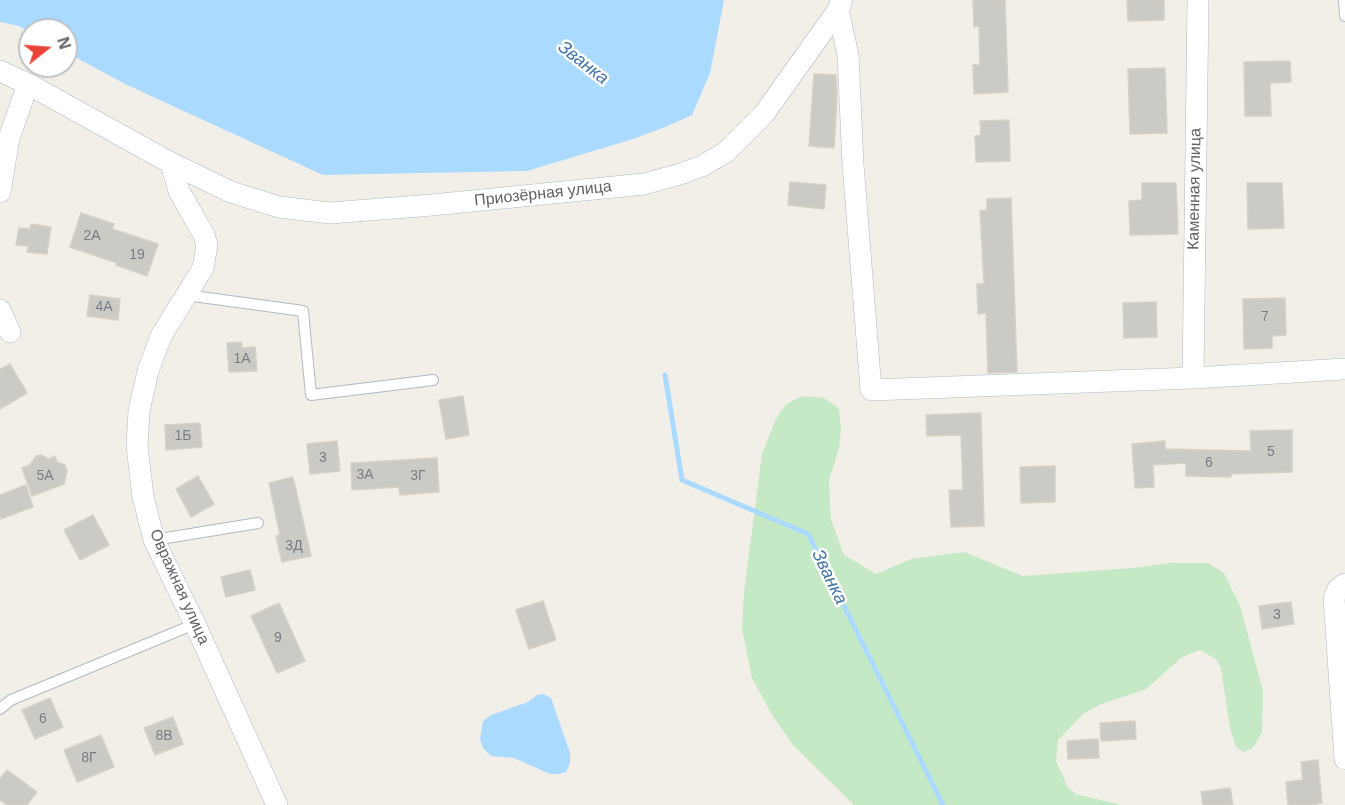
<!DOCTYPE html>
<meta charset="utf-8">
<style>
body{margin:0}
#map{position:relative;width:1345px;height:805px;overflow:hidden;background:#f1efe8;font-family:Helvetica,sans-serif}
canvas{display:block}
.north{position:absolute;left:18px;top:18px;width:60px;height:60px;box-sizing:border-box;background:#fff;border:2px solid #bfc1c3;border-radius:50%;rotate:73deg;font-size:16px;font-weight:700;line-height:24px;text-align:center;color:#5f6368}
.north::after{content:'';display:block;margin:auto;width:21px;height:27px;background:#ea4335;clip-path:polygon(50% 0,100% 100%,50% 72%,0 100%)}
</style>
<div id="map">
<canvas width="1345" height="805"></canvas>
<div class="north">N</div>
</div>
<script>
const g = document.querySelector('canvas').getContext('2d');
g.lineJoin = 'round';
function fill(path, color) {
  g.fillStyle = color;
  g.fill(path, 'evenodd');
}
function toPath(rows) {
  const path = new Path2D();
  for (const r of rows) {
    path.moveTo(r[0], r[1]);
    for (let i = 2; i < r.length; i += 2) path.lineTo(r[i], r[i + 1]);
  }
  return path;
}
function strokePath(path, color, width, dash) {
  g.strokeStyle = color;
  g.lineWidth = width;
  g.lineCap = dash ? 'butt' : 'round';
  g.setLineDash(dash || []);
  g.stroke(path);
}
function drawText(font, color, halo, rows, align = 'center') {
  g.font = font + ' Helvetica,sans-serif';
  g.lineWidth = 5;
  g.setLineDash([]);
  g.textBaseline = 'middle';
  g.strokeStyle = halo;
  g.fillStyle = color;
  for (const [text, x, y, turn = 0] of rows) {
    g.save();
    g.translate(x, y);
    g.rotate((+turn || 0) * Math.PI / 180);
    g.textAlign = isNaN(turn) ? turn : align;
    if (halo) g.strokeText(text, 0, 0);
    g.fillText(text, 0, 0);
    g.restore();
  }
}
fill(toPath([
 [803,396,824,398,839,409,841,429,839,448,829,480,831,520,844,555,876,574,911,559,964,552,1023,576,1132,568,1170,563,1208,563,1224,573,1240,606,1263,691,1262,732,1253,748,1244,752,1236,747,1230,728,1221,668,1216,659,1200,650,1182,657,1146,689,1101,704,1084,713,1058,740,1056,761,1068,788,1076,794,1121,805,854,805,793,745,771,713,752,678,742,629,744,592,762,454,776,419,786,404]
]), '#c5e8c5');
fill(toPath([
 [0,0,724,0,710,73,692,115,665,127,633,139,527,171,323,175,125,84,66,52,66,30,30,30,30,32,19,26,0,22],
 [543,694,551,698,570,753,570,763,566,772,559,774,550,774,514,758,491,756,483,748,480,739,483,721,491,715,528,702,537,695]
]), '#aadaff');
strokePath(toPath([
 [665,375,682,480,808,534,943,805]
]), '#aadaff', 5);
const building = toPath([
 [973,0,1005,0,1008,92,974,94,973,65,980,65,979,26,974,27,973,0],
 [1127,0,1164,0,1164,20,1128,21,1127,0],
 [1290,61,1291,82,1270,83,1271,116,1245,116,1244,62,1290,61],
 [1165,68,1167,133,1130,134,1128,69,1165,68],
 [814,74,836,75,837,94,834,148,809,146,814,74],
 [1009,120,1010,161,976,162,975,136,981,135,980,121,1009,120],
 [790,182,826,185,824,209,788,205,790,182],
 [1142,183,1176,183,1178,234,1130,235,1129,201,1142,200,1142,183],
 [1247,183,1282,183,1284,228,1248,229,1247,183],
 [1011,198,1017,372,988,373,986,313,978,314,977,284,984,284,980,211,987,210,987,199,1011,198],
 [81,213,114,224,112,229,158,244,147,276,116,265,117,263,70,247,81,213],
 [31,224,51,227,47,254,27,252,28,246,16,245,19,228,30,229,31,224],
 [90,295,120,299,118,320,87,316,90,295],
 [1285,298,1286,335,1272,336,1272,348,1244,349,1243,299,1285,298],
 [1156,302,1157,337,1124,338,1123,303,1156,302],
 [241,342,242,348,255,347,257,371,229,372,227,343,241,342],
 [10,364,27,393,0,409,0,369,10,364],
 [463,396,469,435,446,439,439,400,463,396],
 [981,413,984,526,951,527,949,490,963,490,961,435,927,436,926,415,981,413],
 [200,423,202,447,166,450,165,425,200,423],
 [1292,430,1292,472,1231,474,1231,477,1186,476,1186,463,1153,465,1154,487,1135,488,1132,444,1165,441,1165,449,1251,451,1250,431,1292,430],
 [337,441,340,471,310,474,307,444,337,441],
 [41,455,49,459,55,456,57,462,65,465,67,471,64,484,32,496,22,468,30,465,36,456,41,455],
 [437,458,439,492,400,495,399,487,352,490,351,463,437,458],
 [1055,466,1055,502,1021,503,1020,467,1055,466],
 [198,476,214,504,191,517,176,489,198,476],
 [293,477,311,556,282,562,276,536,280,535,269,483,293,477],
 [26,485,33,507,0,519,0,495,26,485],
 [93,515,109,545,80,560,64,530,93,515],
 [250,570,255,590,226,597,221,577,250,570],
 [543,601,556,640,529,649,516,610,543,601],
 [1291,602,1294,624,1262,629,1259,606,1291,602],
 [279,603,305,661,277,673,251,616,279,603],
 [50,698,63,727,35,739,22,710,50,698],
 [173,717,183,744,155,755,144,728,173,717],
 [1135,721,1136,739,1101,741,1100,723,1135,721],
 [101,735,114,767,77,782,64,750,101,735],
 [1098,739,1099,758,1068,759,1067,741,1098,739],
 [1318,760,1322,803,1317,803,1317,805,1288,805,1286,782,1303,780,1301,762,1318,760],
 [7,770,37,792,27,805,7,805,0,800,0,779,7,770],
 [1230,788,1233,805,1203,805,1201,792,1230,788]
]);
fill(building, '#cccac5');
strokePath(building, '#d6d1c6', 1.5);
const service = toPath([
 [1344,0,1345,16],
 [186,295,303,311,311,395,433,380],
 [154,540,258,523],
 [0,709,11,700,195,624]
]);
const minor = toPath([
 [838,10,848,55,853,164,871,390,1193,378,1345,369],
 [0,71,28,84,171,163,231,192,279,207,330,213,432,205,644,184,680,174,702,166,726,152,764,114,838,10,842,0],
 [171,163,179,191,204,235,207,245,203,268,161,336,148,371,139,411,137,446,143,497,154,540,195,624,277,805],
 [0,192,9,138,28,84],
 [0,310,10,332],
 [1193,378,1198,0],
 [1345,584,1338,589,1334,598,1345,759]
]);
strokePath(service, '#b5b8bc', 12);
strokePath(minor, '#b5b8bc', 22);
strokePath(service, '#fff', 10);
strokePath(minor, '#fff', 21);
drawText('14px', '#7a7d7f', null, [
 ["2А",92,236],
 ["19",137,255],
 ["4А",104,307],
 ["7",1265,317],
 ["1А",242,359],
 ["1Б",183,436],
 ["5",1271,452],
 ["3",323,458],
 ["6",1209,463],
 ["3А",365,475],
 ["5А",45,476],
 ["3Г",418,476],
 ["3Д",294,546],
 ["3",1277,615],
 ["9",278,638],
 ["6",43,719],
 ["8В",164,736],
 ["8Г",89,758]
]);
drawText('16px', '#5f6368', '#fff', [
 ["Каменная улица",1195,189,-89],
 ["Приозёрная улица",543,194,-6],
 ["Овражная улица",179,587,66]
]);
drawText('italic 18px', '#4174aa', '#fff', [
 ["Званка",583,63,38],
 ["Званка",829,577,64]
]);
</script>
